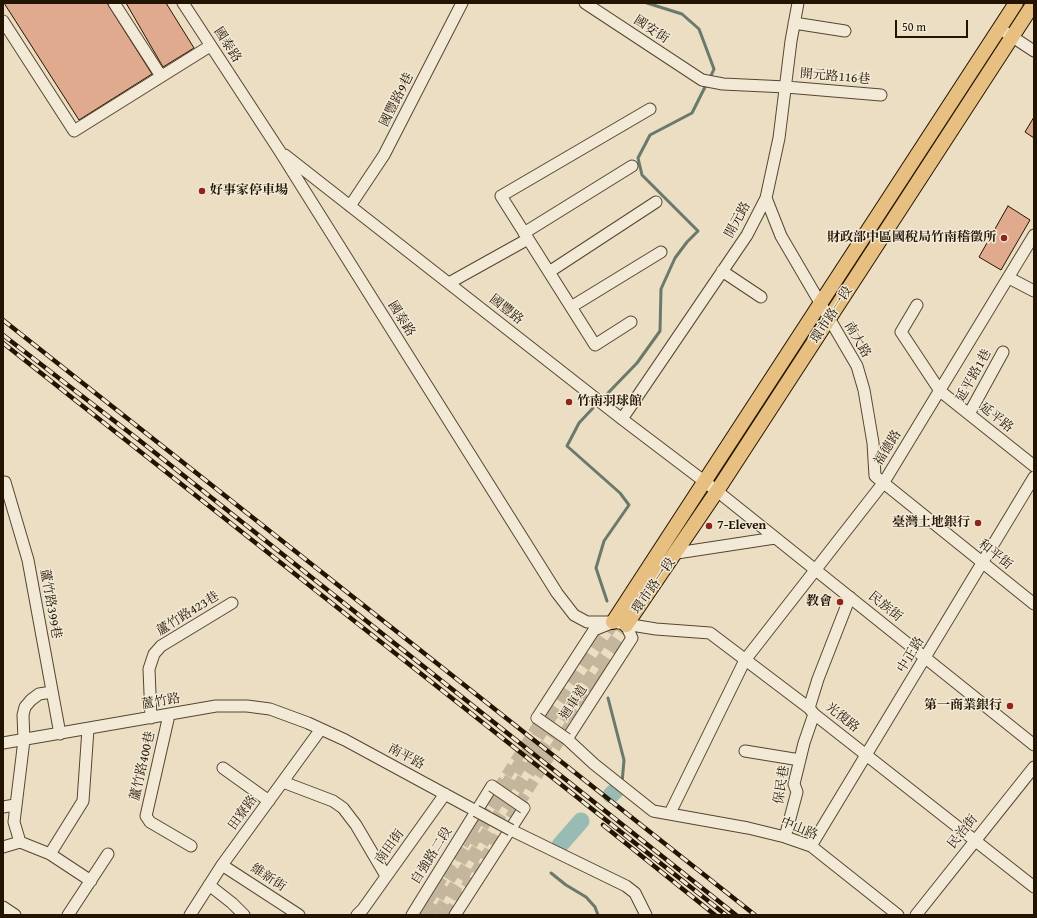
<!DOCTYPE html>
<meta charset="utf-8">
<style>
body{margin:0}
#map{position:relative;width:1037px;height:918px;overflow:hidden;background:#ebdec2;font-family:"Gentium Book Plus",serif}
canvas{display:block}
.frame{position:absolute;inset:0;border:4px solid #231402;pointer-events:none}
.scale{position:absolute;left:895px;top:20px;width:73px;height:18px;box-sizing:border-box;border:2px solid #231402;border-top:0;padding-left:5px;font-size:12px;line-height:14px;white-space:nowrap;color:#231402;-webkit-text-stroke:3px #f2ead7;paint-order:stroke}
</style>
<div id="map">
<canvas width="1037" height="918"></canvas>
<div class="frame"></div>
<div class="scale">50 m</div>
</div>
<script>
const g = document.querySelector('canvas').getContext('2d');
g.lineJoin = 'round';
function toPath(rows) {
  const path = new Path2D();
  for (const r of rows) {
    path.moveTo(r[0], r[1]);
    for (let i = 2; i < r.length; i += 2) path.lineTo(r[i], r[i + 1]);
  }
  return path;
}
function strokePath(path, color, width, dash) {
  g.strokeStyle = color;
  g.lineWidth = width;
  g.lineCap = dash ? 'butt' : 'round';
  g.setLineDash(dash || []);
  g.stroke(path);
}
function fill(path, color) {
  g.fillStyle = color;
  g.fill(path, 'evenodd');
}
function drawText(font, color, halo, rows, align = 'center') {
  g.font = font + ' "Gentium Book Plus","Noto Serif TC",serif';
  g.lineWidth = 3;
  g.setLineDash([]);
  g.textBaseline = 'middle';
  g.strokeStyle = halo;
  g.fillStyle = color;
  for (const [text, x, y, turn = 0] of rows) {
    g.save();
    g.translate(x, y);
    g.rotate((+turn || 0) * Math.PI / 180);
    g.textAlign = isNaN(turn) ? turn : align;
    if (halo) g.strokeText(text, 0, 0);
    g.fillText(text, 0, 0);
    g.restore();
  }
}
strokePath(toPath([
 [647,3,682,14,699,29,714,69,710,78],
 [608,393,637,363,660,331,661,289,675,258,687,242,698,231,642,175,638,158,650,135,692,113,707,83],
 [593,408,579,423,567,446,620,493,629,505,604,541,596,568,607,601],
 [608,698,624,760,622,783],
 [551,873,566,885,586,897,595,907,598,915]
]), '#69796c', 3);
strokePath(toPath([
 [611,795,617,789],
 [560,845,581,821]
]), '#98bcb3', 17);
const building = toPath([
 [4,3,107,3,152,74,79,120,4,3],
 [126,3,166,3,194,48,163,67,126,3],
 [1034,117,1034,138,1025,132,1034,117],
 [1008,206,1030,220,1001,270,979,257,1008,206]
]);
fill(building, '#e0aa8e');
strokePath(building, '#231402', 1);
strokePath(toPath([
 [419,915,545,714],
 [448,915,606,668]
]), '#c3b69c', 11, [11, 5.5]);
strokePath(toPath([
 [426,915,554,710,613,622],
 [438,915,489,831,626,625]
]), '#c3b69c', 14, [14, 7]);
const minor = toPath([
 [114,3,161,76],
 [183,3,279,150,557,593,574,615,587,622,613,622,656,629,710,633,809,708,814,714,1034,887],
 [585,3,702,80,723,84,786,87,881,95],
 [3,21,74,131,210,46],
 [794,23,845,31],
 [999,28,1034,51],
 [285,155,622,419,717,491,1034,745],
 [766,198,781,236,857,366,864,390,873,443,875,476,1034,604],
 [350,206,384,155,462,3],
 [524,233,632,166],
 [722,271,761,297],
 [549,272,656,202],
 [1009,278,1034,291],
 [449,283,528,239],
 [917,305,901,332,940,391,1034,466],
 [571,307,661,252],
 [631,322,595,345,501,196,650,109],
 [969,414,1003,352],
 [622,419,747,235,766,198,779,138,791,41,798,3],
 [5,482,28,560,60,734],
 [677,553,775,538],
 [626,625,632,638,567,739,594,764,653,811,748,828,785,837,811,846,898,915],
 [52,692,39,694,31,700,25,707,23,715,24,740,14,822,20,842,50,854,91,881],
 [809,708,818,679,850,597],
 [169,715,146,816,150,822,191,846],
 [151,718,149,669,154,654,161,646,232,603],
 [537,718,594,630,609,624],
 [3,743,216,706,247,706,270,709,308,723,345,740,476,811],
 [745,751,800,760],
 [223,768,269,801],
 [283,782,333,801,343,808,356,825,386,876],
 [3,807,15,805],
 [670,813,745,660,884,482,1034,235],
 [511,830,626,886,635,893,646,915],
 [785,837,797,792,794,784,804,743,814,714],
 [811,846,1034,477],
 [3,847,20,842],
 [50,854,83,801,88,729],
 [222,865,299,915],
 [209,885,232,903,244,915],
 [3,907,15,915],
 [68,915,108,854],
 [190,915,222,865,321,729],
 [357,915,363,909,445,794],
 [412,915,492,786],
 [455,915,524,808],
 [916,915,1034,767]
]);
const major = toPath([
 [613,622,1016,3],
 [626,625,717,491,1034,3]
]);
strokePath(minor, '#554632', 13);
strokePath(major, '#231402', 16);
strokePath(minor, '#f2ead7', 11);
strokePath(major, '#e6bf81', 14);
const rail = toPath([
 [3,320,755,915],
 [3,335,139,440,736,915],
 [3,343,726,915],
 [603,825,715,915]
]);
strokePath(rail, '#231402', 4.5);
strokePath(rail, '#f2ead7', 3, [9]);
const minorBridge = toPath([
 [537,718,567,739],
 [492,786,524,808],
 [476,811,511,830]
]);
strokePath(minorBridge, '#554632', 13, []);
strokePath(minorBridge, '#f2ead7', 11);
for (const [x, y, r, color] of [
 [202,191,4,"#8f2418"],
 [1004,238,4,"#8f2418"],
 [569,402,4,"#8f2418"],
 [978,523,4,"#8f2418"],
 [709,526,4,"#8f2418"],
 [840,602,4,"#8f2418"],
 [1010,706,4,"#8f2418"]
]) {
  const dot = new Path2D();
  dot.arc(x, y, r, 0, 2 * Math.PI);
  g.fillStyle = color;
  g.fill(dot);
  strokePath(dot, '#f2ead7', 1.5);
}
drawText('13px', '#231402', '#f2ead7', [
 ["國安街",651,30,33],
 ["國泰路",227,45,57],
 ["開元路116巷",835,77,5],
 ["國豐路9巷",397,100,-63],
 ["開元路",738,220,-61],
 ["國豐路",506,310,38],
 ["環市路一段",832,315,-57],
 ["國泰路",401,319,58],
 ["南大路",857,340,60],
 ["延平路1巷",974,376,-61],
 ["延平路",996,418,38],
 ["福德路",888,448,-58],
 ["和平街",995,555,39],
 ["環市路一段",654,586,-55],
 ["蘆竹路399巷",50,604,80],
 ["民族街",885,607,39],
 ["蘆竹路423巷",188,614,-32],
 ["中正路",911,655,-59],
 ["蘆竹路",161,702,-10],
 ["迴車道",574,703,-57],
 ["光復路",842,718,38],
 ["南平路",406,757,28],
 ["蘆竹路400巷",143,766,-77],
 ["保民巷",782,785,-81],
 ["田寮路",243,813,-54],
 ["中山路",799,829,22],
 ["民治街",963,832,-51],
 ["南田街",390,847,-54],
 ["自強路二段",432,856,-58],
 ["維新街",268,878,33]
]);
drawText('bold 13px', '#231402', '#f2ead7', [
 ["好事家停車場",210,191,"left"],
 ["財政部中區國稅局竹南稽徵所",996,238],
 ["竹南羽球館",577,402,"left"],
 ["臺灣土地銀行",970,523],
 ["7-Eleven",717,526,"left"],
 ["教會",832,602],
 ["第一商業銀行",1002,706]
], 'right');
</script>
